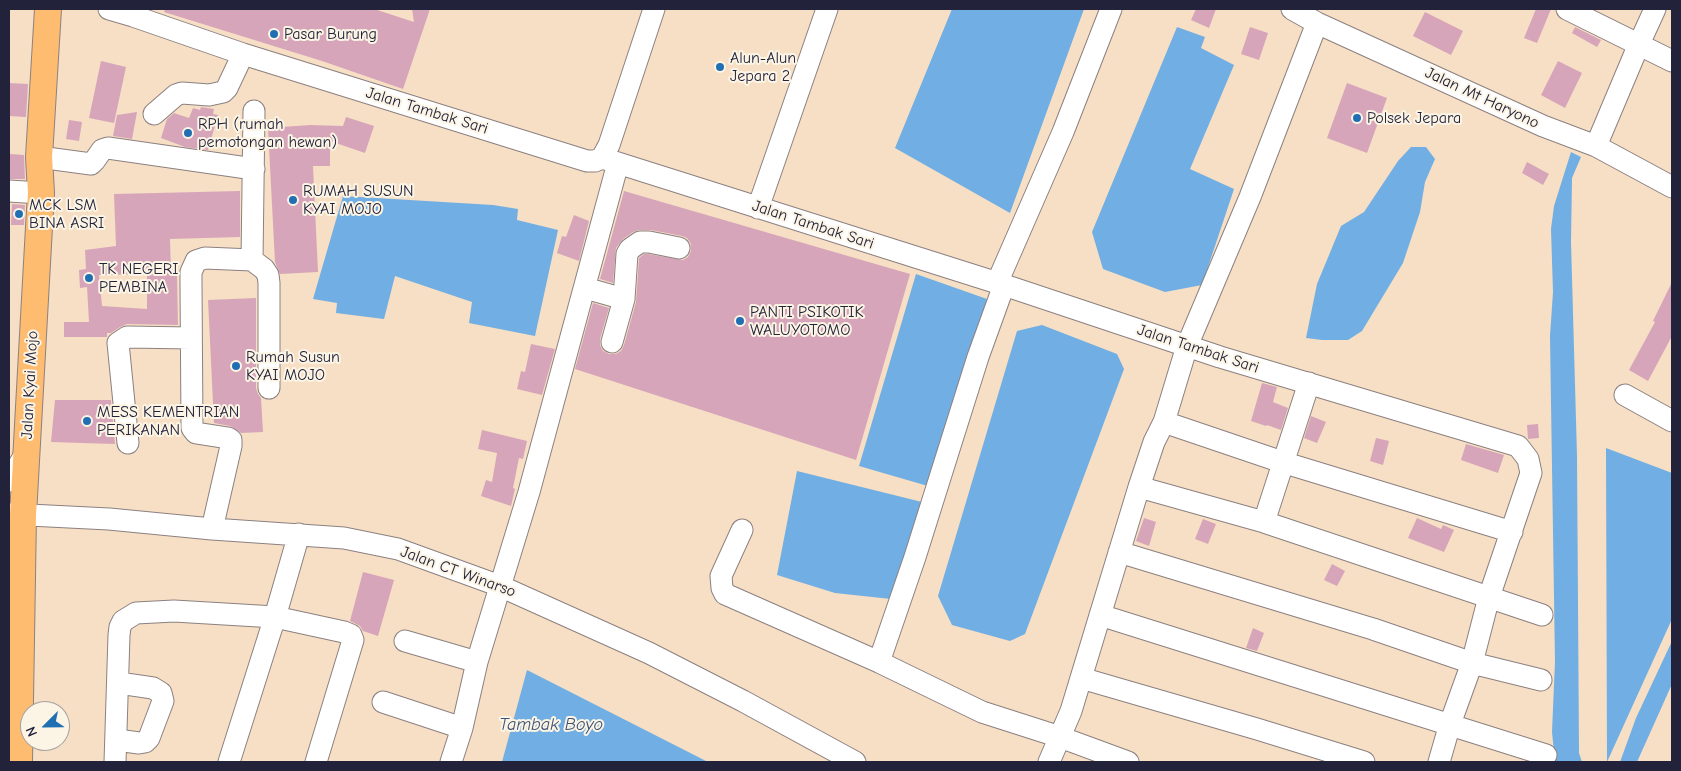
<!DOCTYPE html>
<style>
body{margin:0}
#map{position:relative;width:1681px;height:771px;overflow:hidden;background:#f6dfc4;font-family:"Comic Neue",sans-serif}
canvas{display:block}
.frame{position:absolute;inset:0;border:10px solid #22223b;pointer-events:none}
.north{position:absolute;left:20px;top:701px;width:50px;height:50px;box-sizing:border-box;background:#fcf5e5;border:1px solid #a5a1a1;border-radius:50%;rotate:247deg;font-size:14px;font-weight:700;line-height:20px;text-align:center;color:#22223b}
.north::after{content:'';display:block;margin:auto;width:18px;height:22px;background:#1f6fb2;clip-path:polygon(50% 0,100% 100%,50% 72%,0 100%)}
</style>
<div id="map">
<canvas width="1681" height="771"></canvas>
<div class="frame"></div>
<div class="north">N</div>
</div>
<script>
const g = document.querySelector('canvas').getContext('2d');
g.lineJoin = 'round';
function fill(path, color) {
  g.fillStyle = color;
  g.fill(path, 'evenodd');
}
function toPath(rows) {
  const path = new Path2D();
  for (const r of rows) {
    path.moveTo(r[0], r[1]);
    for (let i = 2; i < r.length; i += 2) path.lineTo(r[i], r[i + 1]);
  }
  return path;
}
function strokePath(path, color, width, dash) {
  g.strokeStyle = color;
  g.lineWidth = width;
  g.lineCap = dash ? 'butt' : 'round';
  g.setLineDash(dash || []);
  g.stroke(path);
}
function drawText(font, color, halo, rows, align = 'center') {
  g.font = font + ' "Comic Neue",sans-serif';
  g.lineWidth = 4;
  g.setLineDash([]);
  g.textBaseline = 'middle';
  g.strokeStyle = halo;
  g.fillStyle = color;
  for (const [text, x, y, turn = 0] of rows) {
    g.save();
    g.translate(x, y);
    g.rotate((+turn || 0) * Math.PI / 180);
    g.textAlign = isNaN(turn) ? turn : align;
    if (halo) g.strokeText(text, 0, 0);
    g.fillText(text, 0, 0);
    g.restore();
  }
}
fill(toPath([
 [952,9,1084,9,1010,213,895,148],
 [1177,27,1205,37,1201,48,1234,65,1190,169,1234,189,1202,285,1165,292,1103,269,1092,232],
 [1411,147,1426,147,1435,159,1425,182,1420,212,1403,263,1362,331,1348,340,1322,340,1306,338,1317,284,1341,226,1364,212,1398,161],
 [1571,152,1581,157,1572,178,1571,242,1577,456,1579,753,1582,762,1555,762,1552,732,1555,662,1551,402,1550,336,1553,292,1551,229,1554,206],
 [343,196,493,205,518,209,517,220,558,230,535,336,469,323,472,302,395,276,384,319,336,313,337,303,313,299],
 [916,274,987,299,928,486,859,466],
 [1042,325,1117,354,1124,369,1025,634,1010,641,952,625,938,596,1017,331],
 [1606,448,1672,473,1672,619,1607,762],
 [797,471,922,502,891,599,835,593,777,575],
 [1672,641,1672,684,1637,762,1620,762,1636,718],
 [527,670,708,762,502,762]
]), '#70aee3');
fill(toPath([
 [165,9,374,9,414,22,412,9,430,9,403,89,322,61,164,12],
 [1196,9,1216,9,1209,28,1191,20],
 [1536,9,1551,9,1537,43,1524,38],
 [1425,12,1463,31,1451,55,1413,36],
 [1250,27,1268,33,1259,60,1241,54],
 [1575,27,1601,40,1597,47,1572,33],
 [101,61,126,67,114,123,89,118],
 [1558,61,1582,73,1565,108,1541,95],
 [9,83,28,84,26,117,9,116],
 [1347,83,1387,98,1367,153,1327,138],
 [201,107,214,109,213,114,218,115,208,150,185,147,161,138,167,119,174,113,189,118,193,108,200,110],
 [137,112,132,139,113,136,117,115],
 [346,117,374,126,365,153,330,141,330,166,313,166,318,272,280,274,275,262,268,128,311,125,343,126],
 [69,120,82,122,79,141,66,139],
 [10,154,24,155,25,179,9,179],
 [1527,162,1549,174,1543,185,1522,173],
 [240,191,240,237,170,239,171,275,177,275,178,325,127,324,120,327,111,333,107,333,107,337,64,337,64,322,89,322,87,287,80,288,79,270,86,269,85,250,116,246,114,194],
 [147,274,147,309,102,306,99,275],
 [624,191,910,274,856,460,575,369,593,303,609,308,600,339,600,345,603,351,609,354,616,354,621,351,624,345,636,302,639,258,644,254,648,254,683,260,688,257,691,251,691,244,687,238,682,236,651,230,639,230,633,232,623,239,616,248,613,283,600,279],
 [12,204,25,205,24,225,11,225],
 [574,215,589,221,579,261,557,253,562,236,566,237],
 [1672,282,1672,336,1648,381,1629,370,1655,322,1653,321],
 [256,298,256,388,258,394,261,398,263,432,241,433,230,426,214,423,208,300],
 [531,344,555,349,542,395,517,389,521,371,525,372],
 [1262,383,1277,387,1273,402,1288,408,1281,430,1267,425,1266,426,1251,421],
 [55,400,111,400,115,444,51,442],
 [1311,416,1326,422,1317,443,1304,438],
 [1538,424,1539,438,1528,439,1527,425],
 [482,430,527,441,523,459,519,458,513,488,515,489,511,506,481,496,486,480,492,482,497,453,478,449],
 [1376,438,1389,441,1383,465,1370,461],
 [1466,444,1504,455,1498,473,1461,460],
 [1144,518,1156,522,1149,546,1136,541],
 [1417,518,1441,529,1443,525,1454,530,1444,552,1408,538],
 [1203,519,1216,524,1208,544,1195,539],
 [1332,564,1345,571,1337,586,1324,580],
 [363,572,394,580,378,636,363,631,360,626,350,621],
 [1253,628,1264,633,1257,651,1246,648]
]), '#d7a5ba');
const minor = toPath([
 [109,9,133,16,243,54,587,161,595,161,602,158,1004,285,1220,357,1518,446,1528,459,1531,473,1489,597,1472,663,1450,724,1439,762],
 [1292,9,1317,23,1543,126,1596,146,1672,187],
 [1567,9,1672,61],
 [154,114,176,95,182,93,209,95,223,92,227,88,243,54],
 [1596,146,1639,44,1655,9],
 [39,157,91,164,95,160,102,150,108,148,254,169],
 [602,158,609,145,654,9],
 [9,191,41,193],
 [758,208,827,9],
 [252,260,254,111],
 [997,283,1063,132,1111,9],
 [585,288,624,299,612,342],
 [624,299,627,254,630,249,640,242,649,242,679,248],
 [1625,395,1672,421],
 [1164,422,1282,462,1512,532],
 [128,443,118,343,127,337,191,338],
 [9,481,26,453],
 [1139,487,1264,522,1542,615],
 [9,514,109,519,212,529,344,538,398,549,500,586,649,653,743,701,855,762],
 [1264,522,1309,383],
 [212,529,231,446,231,440,228,438,196,433,192,428,191,283,191,272,196,261,205,258,252,260,264,269,268,275,269,283,269,388],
 [742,530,721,576,722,588,725,594,879,662,982,712,1060,737,1128,762],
 [299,534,275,617,344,632,351,635,353,640,316,762],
 [1119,552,1373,629,1472,663,1541,680],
 [1100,615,1546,755],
 [405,641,477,662],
 [879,662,915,557,978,357,1004,285],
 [1081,678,1257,729,1364,762],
 [383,702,462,728],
 [117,740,139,743,145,742,149,738,163,701,161,693,153,688,119,683],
 [115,762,119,635,120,627,123,621,136,613,174,611,275,617,229,762],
 [451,762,462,728,477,662,529,492,618,163],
 [1049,762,1071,711,1081,678,1139,487,1154,442,1164,422,1187,346,1250,197,1317,23]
]);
const major = toPath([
 [19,762,23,515,39,227,41,193,39,157,48,9]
]);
strokePath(minor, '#8c8080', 23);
strokePath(major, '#8c8080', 28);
strokePath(minor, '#fff', 21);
strokePath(major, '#febc70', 26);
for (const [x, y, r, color] of [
 [274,34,5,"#1f6fb2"],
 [720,67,5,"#1f6fb2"],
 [1357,118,5,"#1f6fb2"],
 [188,133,5,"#1f6fb2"],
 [293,200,5,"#1f6fb2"],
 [19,214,5,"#1f6fb2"],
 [89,278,5,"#1f6fb2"],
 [740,321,5,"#1f6fb2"],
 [236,366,5,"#1f6fb2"],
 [87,421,5,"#1f6fb2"]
]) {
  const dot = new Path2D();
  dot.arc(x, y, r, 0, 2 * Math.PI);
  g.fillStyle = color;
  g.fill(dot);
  strokePath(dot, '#fcf5e5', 2);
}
drawText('16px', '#22223b', '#fcf5e5', [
 ["Pasar Burung",284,34],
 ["Alun-Alun",730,58],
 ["Jepara 2",730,76],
 ["Polsek Jepara",1367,118],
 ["RPH (rumah",198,124],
 ["pemotongan hewan)",198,142],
 ["RUMAH SUSUN",303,191],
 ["KYAI MOJO",303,209],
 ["MCK LSM",29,205],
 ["BINA ASRI",29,223],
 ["TK NEGERI",99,269],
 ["PEMBINA",99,287],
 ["PANTI PSIKOTIK",750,312],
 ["WALUYOTOMO",750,330],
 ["Rumah Susun",246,357],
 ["KYAI MOJO",246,375],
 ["MESS KEMENTRIAN",97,412],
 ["PERIKANAN",97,430]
], 'left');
drawText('16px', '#22223b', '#fcf5e5', [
 ["Jalan Mt Haryono",1482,98,25],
 ["Jalan Tambak Sari",427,111,17],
 ["Jalan Tambak Sari",813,225,18],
 ["Jalan Tambak Sari",1198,349,18],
 ["Jalan Kyai Mojo",30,385,-87],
 ["Jalan CT Winarso",458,572,20]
]);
drawText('italic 18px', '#3d5376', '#fcf5e5', [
 ["Tambak Boyo",551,725]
]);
</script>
